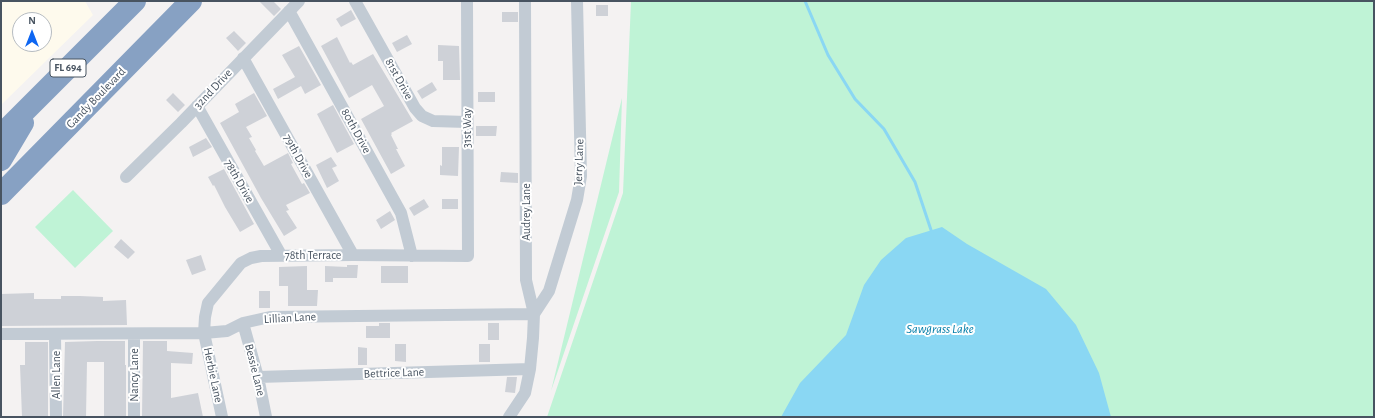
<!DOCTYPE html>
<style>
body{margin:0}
#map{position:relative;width:1375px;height:418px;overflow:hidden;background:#f4f2f2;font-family:"Alegreya Sans",sans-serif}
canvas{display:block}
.frame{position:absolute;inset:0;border:2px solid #485461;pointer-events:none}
.north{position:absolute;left:12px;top:12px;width:40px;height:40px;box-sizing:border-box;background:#fff;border:1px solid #b6bbc0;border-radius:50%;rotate:0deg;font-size:11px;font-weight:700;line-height:16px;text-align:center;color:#485461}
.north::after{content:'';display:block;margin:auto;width:14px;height:18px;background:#0e66f2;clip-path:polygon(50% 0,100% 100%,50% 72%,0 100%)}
</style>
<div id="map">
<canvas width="1375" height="418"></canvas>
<div class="frame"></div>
<div class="north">N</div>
</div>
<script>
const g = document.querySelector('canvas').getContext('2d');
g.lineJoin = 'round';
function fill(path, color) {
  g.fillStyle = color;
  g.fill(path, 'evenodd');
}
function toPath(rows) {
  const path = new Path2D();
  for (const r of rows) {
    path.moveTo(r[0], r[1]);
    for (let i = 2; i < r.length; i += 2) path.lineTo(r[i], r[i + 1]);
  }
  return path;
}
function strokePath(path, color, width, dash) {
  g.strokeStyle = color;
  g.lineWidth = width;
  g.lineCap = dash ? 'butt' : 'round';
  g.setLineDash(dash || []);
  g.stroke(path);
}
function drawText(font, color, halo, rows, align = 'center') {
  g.font = font + ' "Alegreya Sans",sans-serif';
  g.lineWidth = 4;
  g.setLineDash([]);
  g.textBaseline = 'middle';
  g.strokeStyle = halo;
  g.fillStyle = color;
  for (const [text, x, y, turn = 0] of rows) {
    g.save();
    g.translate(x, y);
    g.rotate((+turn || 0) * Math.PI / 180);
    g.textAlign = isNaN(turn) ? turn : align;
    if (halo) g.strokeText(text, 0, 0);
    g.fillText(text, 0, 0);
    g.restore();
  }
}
fill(toPath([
 [1,1,85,1,93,15,1,105],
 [20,20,44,20,44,44,20,44]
]), '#fefaed');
fill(toPath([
 [631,1,1374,1,1374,417,547,417,623,193],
 [622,98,619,192,551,391],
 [73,190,113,231,75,268,35,227]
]), '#bff3d6');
fill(toPath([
 [942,227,967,244,1046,289,1076,325,1099,373,1111,417,781,417,800,383,846,335,864,285,881,260,906,238]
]), '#8ad7f3');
strokePath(toPath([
 [805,1,828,55,855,99,884,129,915,182,931,230]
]), '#8ad7f3', 3);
fill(toPath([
 [259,1,273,1,281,9,274,16],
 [596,5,608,5,608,16,596,16],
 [351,10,356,19,341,27,336,19],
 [502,12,518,12,518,22,502,22],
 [234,31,246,43,238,51,226,38],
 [407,35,412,44,397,52,392,43],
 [337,37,350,63,351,62,353,65,373,54,413,121,391,133,392,134,391,135,398,149,396,149,405,166,391,174,361,119,384,106,372,85,349,98,321,46],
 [438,45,459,46,460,80,443,80,443,61,438,61],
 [299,46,321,85,305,94,301,86,278,99,273,89,295,77,282,55],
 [432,82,437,90,422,99,417,91],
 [478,92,495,92,495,102,478,102],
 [173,93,185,105,178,112,166,100],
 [254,93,267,116,246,127,252,137,249,138,256,150,255,151,264,166,288,153,293,163,291,164,302,184,304,183,310,193,286,205,289,210,286,211,297,228,284,236,261,198,220,123,239,112,235,104],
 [333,105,354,144,337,153,317,114],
 [476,126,497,126,496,136,476,136],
 [206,138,212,147,193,157,189,147],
 [442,147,459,147,458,176,440,175,440,165,442,166],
 [331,157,337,166,332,168,339,181,327,188,316,165],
 [224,169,254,224,240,232,225,207,214,185,213,186,208,177],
 [501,172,518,173,518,183,500,182],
 [424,199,429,207,414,216,409,208],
 [442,199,458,199,458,209,442,209],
 [390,211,395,220,381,229,376,220],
 [121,239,135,252,128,259,114,247],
 [201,255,206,270,192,275,186,260],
 [347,265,358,265,357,278,333,278,333,282,325,282,325,266,347,267],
 [307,266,307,290,318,290,317,306,288,306,288,286,279,286,279,267],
 [381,266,408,266,408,283,381,283],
 [259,291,270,291,270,308,259,308],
 [34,293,34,299,61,299,61,296,80,296,103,297,103,301,126,300,127,325,1,326,1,294],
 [379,323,390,323,390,338,366,338,366,326,379,326],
 [488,323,499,323,499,340,488,340],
 [97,341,125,341,125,365,126,365,126,417,104,417,104,362,87,362,86,417,63,417,65,342],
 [143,341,167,341,167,351,193,353,192,364,171,363,171,398,198,393,203,417,142,417],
 [25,342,48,342,48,417,22,417,20,365,25,365],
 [395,344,406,344,406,362,395,361],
 [479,344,490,344,490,362,479,362],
 [358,347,367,348,367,365,358,365],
 [507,377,517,377,515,393,505,392]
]), '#ced1d7');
strokePath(toPath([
 [355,1,415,108,422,116,433,121,467,122],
 [289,11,401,213,412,256],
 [243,58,353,255],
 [197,106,281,255],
 [126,177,181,123,299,1],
 [534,314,549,291,577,200,581,176,577,1],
 [243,323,258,377,266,417],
 [1,334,204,333,227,331,243,323,270,317,534,314],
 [55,334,56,417],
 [134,334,134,417],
 [258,377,530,369],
 [222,417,204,333,205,317,208,303,241,263,251,258,261,256,353,255,468,256,467,1],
 [509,417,525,393,530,369,533,338,534,314,526,280,525,1]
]), '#c2cbd4', 12);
strokePath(toPath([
 [1,135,135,1],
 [1,160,23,123],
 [1,194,191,1]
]), '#87a1c3', 22);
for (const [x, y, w] of [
 [68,68,36]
]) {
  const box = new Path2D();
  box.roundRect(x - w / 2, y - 9, w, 18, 3);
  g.fillStyle = '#fff';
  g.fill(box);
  strokePath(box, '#485461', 1);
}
drawText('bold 11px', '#485461', null, [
 ["FL 694",68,68]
]);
drawText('12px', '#485461', '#fff', [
 ["81st Drive",399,79,61],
 ["32nd Drive",213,89,-47],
 ["Gandy Boulevard",96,98,-46],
 ["31st Way",467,128,-90],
 ["80th Drive",356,131,61],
 ["79th Drive",298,156,61],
 ["Jerry Lane",579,162,-88],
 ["78th Drive",239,181,60],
 ["Audrey Lane",526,212,-90],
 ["78th Terrace",313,255],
 ["Lillian Lane",290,318,-3],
 ["Bessie Lane",255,370,76],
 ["Bettrice Lane",394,373,-2],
 ["Allen Lane",56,375,-90],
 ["Nancy Lane",134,375,-90],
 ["Herbie Lane",213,375,78]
]);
drawText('italic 13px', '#047ea9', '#fff', [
 ["Sawgrass Lake",940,329]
]);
</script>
